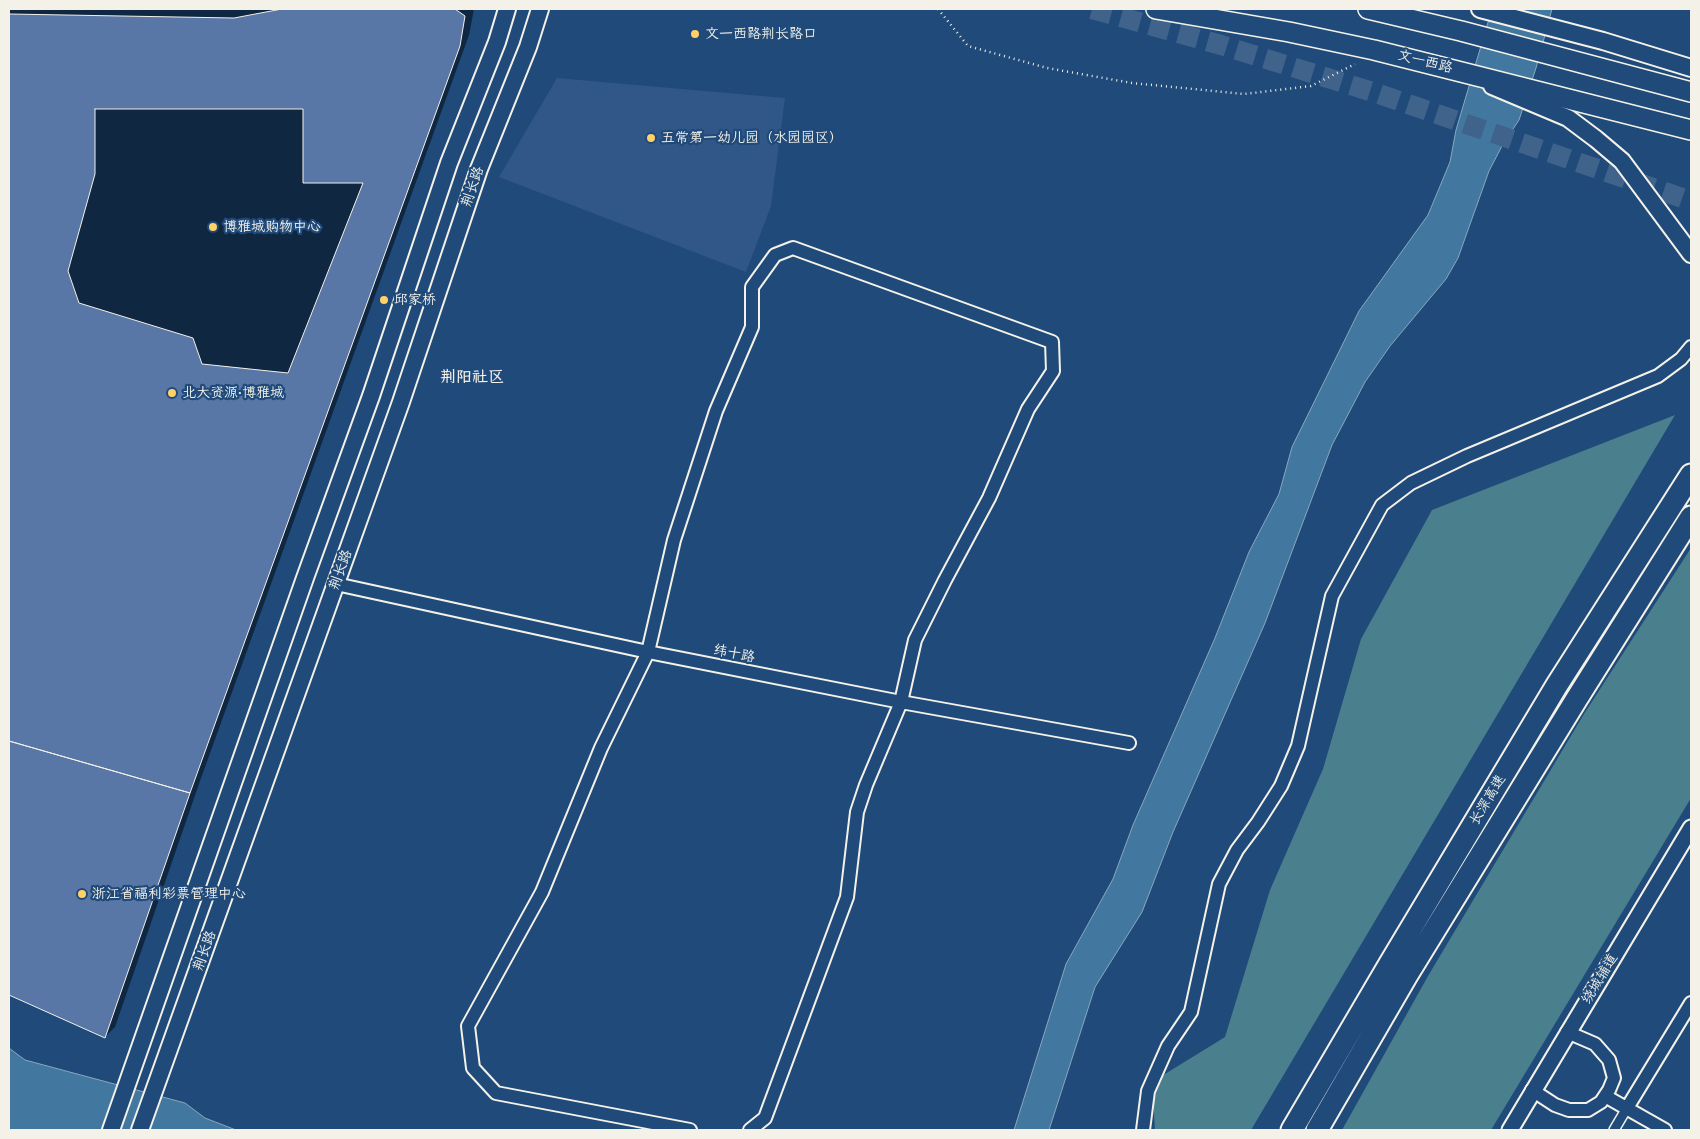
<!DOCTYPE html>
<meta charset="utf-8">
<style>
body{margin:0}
#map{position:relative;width:1700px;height:1139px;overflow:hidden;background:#1f4a7a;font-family:"Shantell Sans",sans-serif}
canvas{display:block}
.frame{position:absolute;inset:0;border:10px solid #f4f1e8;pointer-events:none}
</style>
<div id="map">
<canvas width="1700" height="1139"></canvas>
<div class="frame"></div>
</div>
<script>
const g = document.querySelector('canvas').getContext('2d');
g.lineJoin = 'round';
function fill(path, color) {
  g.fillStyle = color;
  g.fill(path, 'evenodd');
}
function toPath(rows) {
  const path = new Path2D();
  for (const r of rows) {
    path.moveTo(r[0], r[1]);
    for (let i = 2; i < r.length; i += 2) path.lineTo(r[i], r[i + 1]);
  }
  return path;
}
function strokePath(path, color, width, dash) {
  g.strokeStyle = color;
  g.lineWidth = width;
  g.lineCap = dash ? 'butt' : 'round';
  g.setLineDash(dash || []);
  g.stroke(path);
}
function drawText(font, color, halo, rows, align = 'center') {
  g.font = font + ' "Shantell Sans","LXGW WenKai TC",sans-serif';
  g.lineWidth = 4.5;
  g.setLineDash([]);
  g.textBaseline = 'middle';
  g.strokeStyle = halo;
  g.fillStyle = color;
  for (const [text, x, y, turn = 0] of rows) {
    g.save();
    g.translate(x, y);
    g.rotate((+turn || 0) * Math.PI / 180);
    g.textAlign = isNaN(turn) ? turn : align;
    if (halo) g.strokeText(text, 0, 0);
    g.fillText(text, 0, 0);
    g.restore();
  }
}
fill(toPath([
 [557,78,785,98,771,206,746,272,499,177]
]), '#305787');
fill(toPath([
 [1675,415,1251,1130,1155,1130,1152,1082,1225,1037,1270,890,1323,769,1361,639,1432,510],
 [1691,548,1691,798,1491,1130,1342,1130,1428,976,1584,714]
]), '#4a7f8d');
const water = toPath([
 [1492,9,1552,9,1536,68,1519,120,1503,144,1489,171,1458,258,1446,279,1390,346,1365,382,1332,445,1265,623,1173,832,1142,912,1095,987,1049,1130,1014,1130,1066,964,1113,879,1133,825,1215,638,1249,552,1279,494,1292,447,1359,311,1428,215,1450,162,1456,130,1492,9],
 [9,1048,25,1060,185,1103,205,1118,236,1130,9,1130,9,1048]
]);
fill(water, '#42789f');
strokePath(water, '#89a8bc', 1);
fill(toPath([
 [9,9,474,9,469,35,200,781,115,1027,105,1037,9,994]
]), '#0007');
const building = toPath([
 [282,9,455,9,465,16,460,46,190,793,9,741,9,14,234,18,282,9],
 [95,109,303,109,303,183,363,183,288,373,202,364,193,338,79,303,68,271,95,174,95,109],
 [9,741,190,793,105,1038,9,995,9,741]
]);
fill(building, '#5876a6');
strokePath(building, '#f4f1e8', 1);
strokePath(toPath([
 [1092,9,1221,45,1376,93,1691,201]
]), '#3f638a', 20, [20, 10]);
const pedestrian = toPath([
 [1614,1130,1627,1108]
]);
const minor = toPath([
 [336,584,648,652,901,702,1129,743],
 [1532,1090,1555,1105,1569,1110,1588,1110,1601,1102,1609,1090,1614,1078,1609,1060,1595,1044,1567,1032],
 [1605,1096,1665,1130],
 [1627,1108,1691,1003],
 [690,1130,496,1093,473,1068,468,1026,542,892,601,748,648,652,674,540,716,411,752,327,752,287,775,255,793,248,1052,342,1053,371,1028,409,989,498,945,580,915,640,901,702,866,785,857,812,847,897,765,1118,750,1130],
 [1143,1130,1148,1091,1168,1046,1191,1012,1219,884,1237,850,1258,822,1281,786,1298,746,1332,596,1382,505,1411,483,1467,456,1658,376,1681,359,1691,347]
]);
const tertiary = toPath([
 [1510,1130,1691,828]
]);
const secondary = toPath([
 [1480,9,1603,41,1691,68],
 [1492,86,1568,118,1596,139,1622,161,1691,254],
 [111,1130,305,578,371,396,449,163,497,42,507,9],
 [140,1130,401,402,479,169,528,47,540,9]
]);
const primary = toPath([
 [1156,9,1289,32,1374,50,1691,130],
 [1368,9,1461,31,1691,92]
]);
const motorway = toPath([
 [1292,1130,1389,965,1557,685,1691,475],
 [1317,1130,1407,975,1576,700,1691,517]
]);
strokePath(pedestrian, '#f4f1e8', 12);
strokePath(minor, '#f4f1e8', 16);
strokePath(tertiary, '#f4f1e8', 19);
strokePath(secondary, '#f4f1e8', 20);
strokePath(primary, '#f4f1e8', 22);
strokePath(motorway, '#f4f1e8', 25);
strokePath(toPath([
 [938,9,968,46,1047,68,1132,83,1244,94,1311,86,1355,64]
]), '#f4f1e8', 2.5, [1, 4]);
strokePath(pedestrian, '#1f4a7a', 9);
strokePath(minor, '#1f4a7a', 12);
strokePath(tertiary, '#1f4a7a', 15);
strokePath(secondary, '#1f4a7a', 16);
strokePath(primary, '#1f4a7a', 19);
strokePath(motorway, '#1f4a7a', 21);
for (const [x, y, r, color] of [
 [695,34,5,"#ffd166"],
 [651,138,5,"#ffd166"],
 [213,227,5,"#ffd166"],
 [384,300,5,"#ffd166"],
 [172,393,5,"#ffd166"],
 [82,894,5,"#ffd166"]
]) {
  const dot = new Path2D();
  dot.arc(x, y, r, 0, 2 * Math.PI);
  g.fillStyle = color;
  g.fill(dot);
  strokePath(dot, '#1f4a7a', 2);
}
drawText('14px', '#f4f1e8', '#1f4a7a', [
 ["文一西路荆长路口",705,34],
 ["五常第一幼儿园（水园园区）",661,138],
 ["博雅城购物中心",223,227],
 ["邱家桥",394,300],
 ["北大资源·博雅城",182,393],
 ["浙江省福利彩票管理中心",92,894]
], 'left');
drawText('14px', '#f4f1e8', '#1f4a7a', [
 ["文一西路",1425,62,14],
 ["荆长路",473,187,-71],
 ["荆长路",341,570,-70],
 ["纬十路",734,654,11],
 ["长深高速",1488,800,-59],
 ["荆长路",205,951,-70],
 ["绕城辅道",1600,979,-59]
]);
drawText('bold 16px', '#f4f1e8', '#1f4a7a', [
 ["荆阳社区",472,378]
]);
</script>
